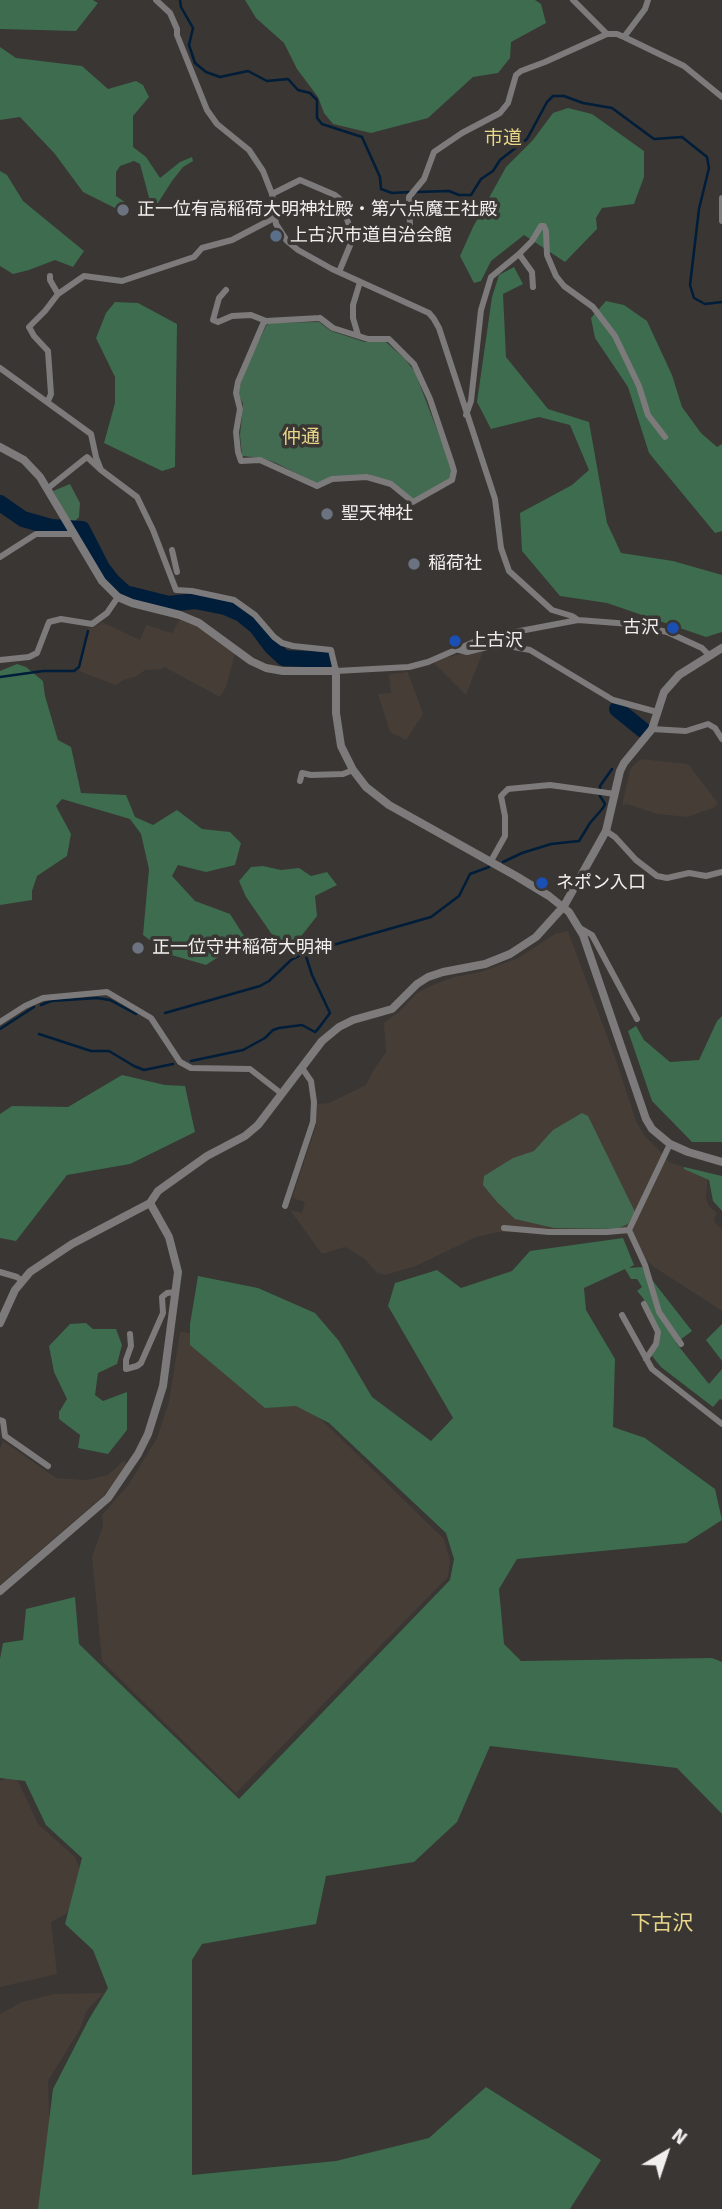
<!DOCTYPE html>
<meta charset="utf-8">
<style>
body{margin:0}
#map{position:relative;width:722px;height:2209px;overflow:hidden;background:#393633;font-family:Signika,sans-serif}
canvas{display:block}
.north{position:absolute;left:631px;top:2118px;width:70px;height:70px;-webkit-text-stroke:5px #393633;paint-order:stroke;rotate:39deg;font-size:19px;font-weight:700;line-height:28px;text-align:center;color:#f1efed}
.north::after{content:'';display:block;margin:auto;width:24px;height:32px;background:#f1efed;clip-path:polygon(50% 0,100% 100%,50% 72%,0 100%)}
</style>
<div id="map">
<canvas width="722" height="2209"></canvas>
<div class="north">N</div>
</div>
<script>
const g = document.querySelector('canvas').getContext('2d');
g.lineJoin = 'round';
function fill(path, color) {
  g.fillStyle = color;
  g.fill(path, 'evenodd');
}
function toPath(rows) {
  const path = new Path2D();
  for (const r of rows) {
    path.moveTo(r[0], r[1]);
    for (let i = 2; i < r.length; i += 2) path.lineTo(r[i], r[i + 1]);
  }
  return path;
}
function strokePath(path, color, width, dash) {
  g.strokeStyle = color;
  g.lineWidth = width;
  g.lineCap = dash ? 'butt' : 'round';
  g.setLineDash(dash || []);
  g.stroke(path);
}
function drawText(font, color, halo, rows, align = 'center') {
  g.font = font + ' Signika,"Noto Sans JP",sans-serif';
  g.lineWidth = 7;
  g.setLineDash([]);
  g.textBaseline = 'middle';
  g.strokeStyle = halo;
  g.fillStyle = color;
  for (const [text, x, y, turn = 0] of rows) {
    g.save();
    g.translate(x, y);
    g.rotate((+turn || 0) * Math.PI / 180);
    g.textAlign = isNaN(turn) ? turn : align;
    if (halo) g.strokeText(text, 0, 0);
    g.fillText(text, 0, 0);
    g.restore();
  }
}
fill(toPath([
 [180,619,204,630,235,654,226,687,220,697,164,667,162,669,145,670,135,677,126,679,115,685,79,671,88,628,93,628,102,622,140,640,146,625,172,633],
 [484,649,466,695,434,663,447,657],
 [408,672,423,714,406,740,390,732,378,694,391,693,389,674],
 [641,759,688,764,718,803,713,808,687,817,657,814,627,804,622,805,630,770,636,763],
 [568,931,617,1063,636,1121,645,1137,659,1150,669,1162,708,1175,706,1198,709,1206,717,1213,714,1219,716,1224,722,1229,722,1311,654,1267,634,1249,626,1234,499,1232,476,1237,416,1266,385,1275,377,1273,365,1259,345,1247,322,1254,290,1210,302,1213,305,1202,292,1198,316,1126,317,1104,329,1103,366,1085,373,1071,386,1052,384,1024,385,1022,399,1012,417,993,435,984,454,977,481,972,518,958,555,934],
 [180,1332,197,1334,294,1393,444,1539,450,1560,448,1577,236,1793,102,1661,92,1557,103,1526,102,1515,129,1484,157,1438,169,1402],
 [3,1441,56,1478,86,1480,108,1475,123,1461,128,1464,103,1496,0,1585,0,1450],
 [15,1775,38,1824,75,1857,85,1879,71,1908,66,1914,51,1922,57,1974,0,1987,0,1781],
 [104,1993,87,2010,80,2029,48,2081,52,2209,0,2209,0,2014,22,2002,54,1994]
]), '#463d37');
fill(toPath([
 [319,322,331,331,365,342,386,342,405,359,415,372,452,469,452,475,448,481,414,500,369,474,315,483,276,463,262,458,242,456,240,435,243,404,238,393,244,372,266,326,269,323],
 [70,484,80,503,79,517,72,524,53,491],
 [582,1113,588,1116,635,1212,628,1224,617,1229,554,1228,515,1219,497,1202,483,1185,484,1176,513,1158,534,1151,553,1130]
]), '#426b51');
fill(toPath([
 [0,0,93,0,98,3,76,31,0,29],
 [245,0,535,0,541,4,546,23,511,42,510,58,498,73,473,77,428,118,371,133,333,124,324,113,318,97,297,69,284,43,256,18],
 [0,47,16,58,82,66,108,89,136,81,143,85,149,97,133,116,133,147,146,157,160,178,180,162,192,157,193,161,183,167,172,181,158,203,151,205,140,164,134,161,120,166,116,172,116,196,129,205,127,207,120,205,115,208,83,192,55,154,20,117,0,120],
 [568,108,592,114,644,151,644,177,634,204,602,208,596,218,597,229,565,262,524,235,491,261,481,281,474,283,460,256,473,227,506,167,533,140,553,113],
 [0,171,7,175,23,201,84,251,73,267,55,260,29,270,13,274,0,266],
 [514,267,523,284,503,294,506,357,548,409,589,422,607,523,621,553,673,561,722,575,722,632,706,637,607,603,560,596,522,551,520,513,572,485,589,470,570,425,539,417,491,429,477,402,492,297,499,275],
 [606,301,624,305,647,321,672,375,682,407,701,433,717,447,722,444,722,531,715,533,649,453,628,387,595,338,591,318],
 [115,302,138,303,177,324,175,467,162,471,104,443,115,403,115,377,96,338,106,313],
 [17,664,26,667,43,681,45,696,58,740,71,747,81,793,126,795,135,817,153,825,177,810,202,829,230,832,241,843,235,865,206,872,178,865,172,876,195,901,230,914,246,939,206,965,168,954,143,935,149,869,141,834,130,819,62,799,56,806,71,834,67,856,37,876,32,891,32,900,0,905,0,671],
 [263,866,281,870,299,868,311,876,327,872,337,885,315,896,317,916,292,948,284,952,246,897,239,881,251,867],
 [722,1016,722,1142,692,1142,652,1101,628,1031,636,1026,644,1040,670,1062,699,1060,717,1021],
 [122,1075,165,1085,185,1086,195,1132,130,1164,67,1175,16,1241,0,1238,0,1114,12,1106,68,1107],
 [684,1167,722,1176,722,1211,713,1201,709,1180,684,1169],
 [623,1238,634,1265,629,1268,642,1267,692,1331,676,1343,709,1384,722,1369,722,1400,720,1399,713,1407,661,1367,652,1356,659,1331,643,1298,637,1291,642,1287,637,1279,631,1279,625,1269,584,1288,586,1310,615,1359,613,1427,645,1438,715,1489,722,1520,686,1543,517,1559,499,1589,504,1644,521,1661,712,1658,722,1662,722,1814,677,1768,490,1746,457,1822,414,1862,326,1876,316,1924,202,1944,192,1960,192,2175,336,2161,429,2138,486,2087,601,2160,570,2209,38,2209,53,2089,89,2019,108,1988,93,1950,65,1924,82,1858,46,1825,25,1781,0,1778,0,1659,3,1643,23,1640,26,1609,75,1597,79,1644,239,1799,450,1580,454,1559,446,1533,329,1423,296,1406,265,1408,190,1345,190,1324,198,1276,258,1288,315,1313,339,1341,372,1397,431,1441,453,1418,388,1306,395,1283,437,1270,461,1288,512,1271,530,1251],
 [86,1323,93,1329,116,1329,122,1345,117,1364,98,1373,95,1395,103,1401,127,1392,127,1430,108,1454,78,1448,80,1435,59,1419,59,1412,67,1399,54,1372,49,1346,70,1324],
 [722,1324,722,1361,706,1340]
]), '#3d6c4f');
strokePath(toPath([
 [180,0,181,7,193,28,189,45,195,63,206,72,220,77,248,71,267,81,288,79,298,90,310,93,317,100,317,118,322,124,362,137,380,177,381,189,392,193,410,192],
 [416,192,449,191,459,195,471,195,481,179,493,171,500,160,527,139,547,102,553,96,564,96,583,103,612,108,654,139,682,137,707,157,709,168,699,209,690,285,694,298,705,304,722,302],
 [0,677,43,671,74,671,79,667,88,631],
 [503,862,522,853,551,844,579,841,590,823,603,808,605,804,600,796,600,786,612,769],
 [41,1005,51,1001,97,998,110,1000,136,1014],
 [165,1013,260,986,269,981,291,960,305,953,431,917,459,896,470,874,489,867],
 [0,1029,34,1007],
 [39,1034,91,1051,109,1051,134,1066,144,1070,173,1064],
 [191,1061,243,1050,265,1038,273,1030,279,1028,302,1025,315,1032,318,1029,330,1013,312,975,305,953]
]), '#001d3a', 2.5);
strokePath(toPath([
 [0,503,23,519,51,527,82,529,102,568,112,581,125,593,169,604,195,601,225,607,241,614,256,626,271,646,284,658,327,660],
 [617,709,643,730]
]), '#001d3a', 16);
strokePath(toPath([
 [156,0,170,13,177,29,177,35,207,110,217,124,249,150,263,171,272,194,276,224,287,241,298,250,332,269,429,313,434,319,439,328,495,499,501,548,509,571,552,610,572,616,578,620],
 [573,0,607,34],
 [624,37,645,9,648,0],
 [272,194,300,180,335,195,340,199,349,225,356,231,401,234,405,233,410,225,409,197,424,179,434,152,462,133,500,113,508,103,516,75,521,71,545,62,607,34,617,34,624,37,684,66,722,97],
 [722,198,722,221],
 [519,254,532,272,533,287],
 [339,272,356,231],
 [50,276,50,280,58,294],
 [226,290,219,298,213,320,218,322,232,316,251,315,266,321],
 [320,318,333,328,368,339,389,339,414,364,430,399,452,464,454,471,452,480,413,502,391,484,367,477,332,479,317,486,260,460,241,461,238,452,236,432,240,409,236,393,238,382,263,324,266,321,320,318],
 [358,335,353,318,353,305,360,282],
 [0,368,91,434,96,457,101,470,137,497,153,530,176,590,192,591,234,600,255,615,274,637,282,643,293,646,331,650,336,671,409,667,428,662,483,638,578,620,630,624,667,632,702,648,709,655],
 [48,401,51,394,48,351,34,336,29,327,45,311,58,294,84,276,122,281,194,257,202,248,232,240,274,218],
 [466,415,471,401,481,310,491,277,519,254,532,241,541,226,544,226,546,231,547,255,556,276,564,286,593,307,615,336,639,386,648,415,665,437],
 [47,489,87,457,101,470],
 [172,550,177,572],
 [0,557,36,534,73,534],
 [456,649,467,652,487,647,508,646,530,650,613,700,657,712],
 [0,660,29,657,37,653,49,622,61,619,92,624,107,613,118,597],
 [652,729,686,731,708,724,715,728,722,739],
 [300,781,302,773,311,775,343,774,353,770],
 [606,831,615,837,636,860,657,876,667,878,689,873,706,876,722,872],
 [491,861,505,836,505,816,501,796,508,789,550,785,615,794],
 [580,928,592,935,637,1019],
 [0,1022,25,1006,43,998,107,992,151,1018,180,1062,191,1068,250,1069,282,1094],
 [285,1206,313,1122,314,1102,311,1081,302,1068],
 [504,1228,549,1232,607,1232,629,1230,670,1144],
 [629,1230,645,1265,659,1312,681,1344],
 [0,1272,17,1277,22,1281],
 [644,1304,658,1332,656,1344,646,1359],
 [622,1315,652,1369,722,1424],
 [130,1334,131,1346,126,1360,126,1369,137,1366,141,1363,163,1313,162,1297,167,1293,176,1292],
 [0,1420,3,1421,5,1436,48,1466]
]), '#7c7a7a', 6);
strokePath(toPath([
 [0,447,24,460,40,477,102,581,118,597,132,603,180,615,199,623,251,661,266,668,283,671,336,671,336,713,341,746,353,770,366,787,389,805,516,876,549,896,569,912,583,935,646,1119,652,1129,670,1144,688,1152,722,1162],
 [0,1323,15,1290,30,1272,72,1244,150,1203,158,1191,207,1156,245,1136,258,1125,322,1041,339,1027,353,1020,392,1009,417,984,428,977,443,972,485,964,510,954,536,937,564,906,606,831,620,771,624,763,652,729,664,692,679,675,722,648],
 [0,1591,108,1498,138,1454,148,1434,163,1386,178,1272,169,1237,150,1203]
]), '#7c7a7a', 8);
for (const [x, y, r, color] of [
 [123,210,7,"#6b7280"],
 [276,236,7,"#5c6f8a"],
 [327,514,7,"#6b7280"],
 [414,564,7,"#6b7280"],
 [673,628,7,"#1a4fb4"],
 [455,641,7,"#1a4fb4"],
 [542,883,7,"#1a4fb4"],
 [138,948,7,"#6b7280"]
]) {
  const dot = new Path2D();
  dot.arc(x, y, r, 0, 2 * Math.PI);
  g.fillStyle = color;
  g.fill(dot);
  strokePath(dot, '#393633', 2.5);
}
drawText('18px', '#f1efed', '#393633', [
 ["正一位有高稲荷大明神社殿・第六点魔王社殿",137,210],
 ["上古沢市道自治会館",290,236],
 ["聖天神社",341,514],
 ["稲荷社",428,564],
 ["古沢",659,628,"right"],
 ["上古沢",469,641],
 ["ネポン入口",556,883],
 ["正一位守井稲荷大明神",152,948]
], 'left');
drawText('19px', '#e9d789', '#393633', [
 ["市道",503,139],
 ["仲通",301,438]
]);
drawText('21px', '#e9d789', '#393633', [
 ["下古沢",662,1924]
]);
</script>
